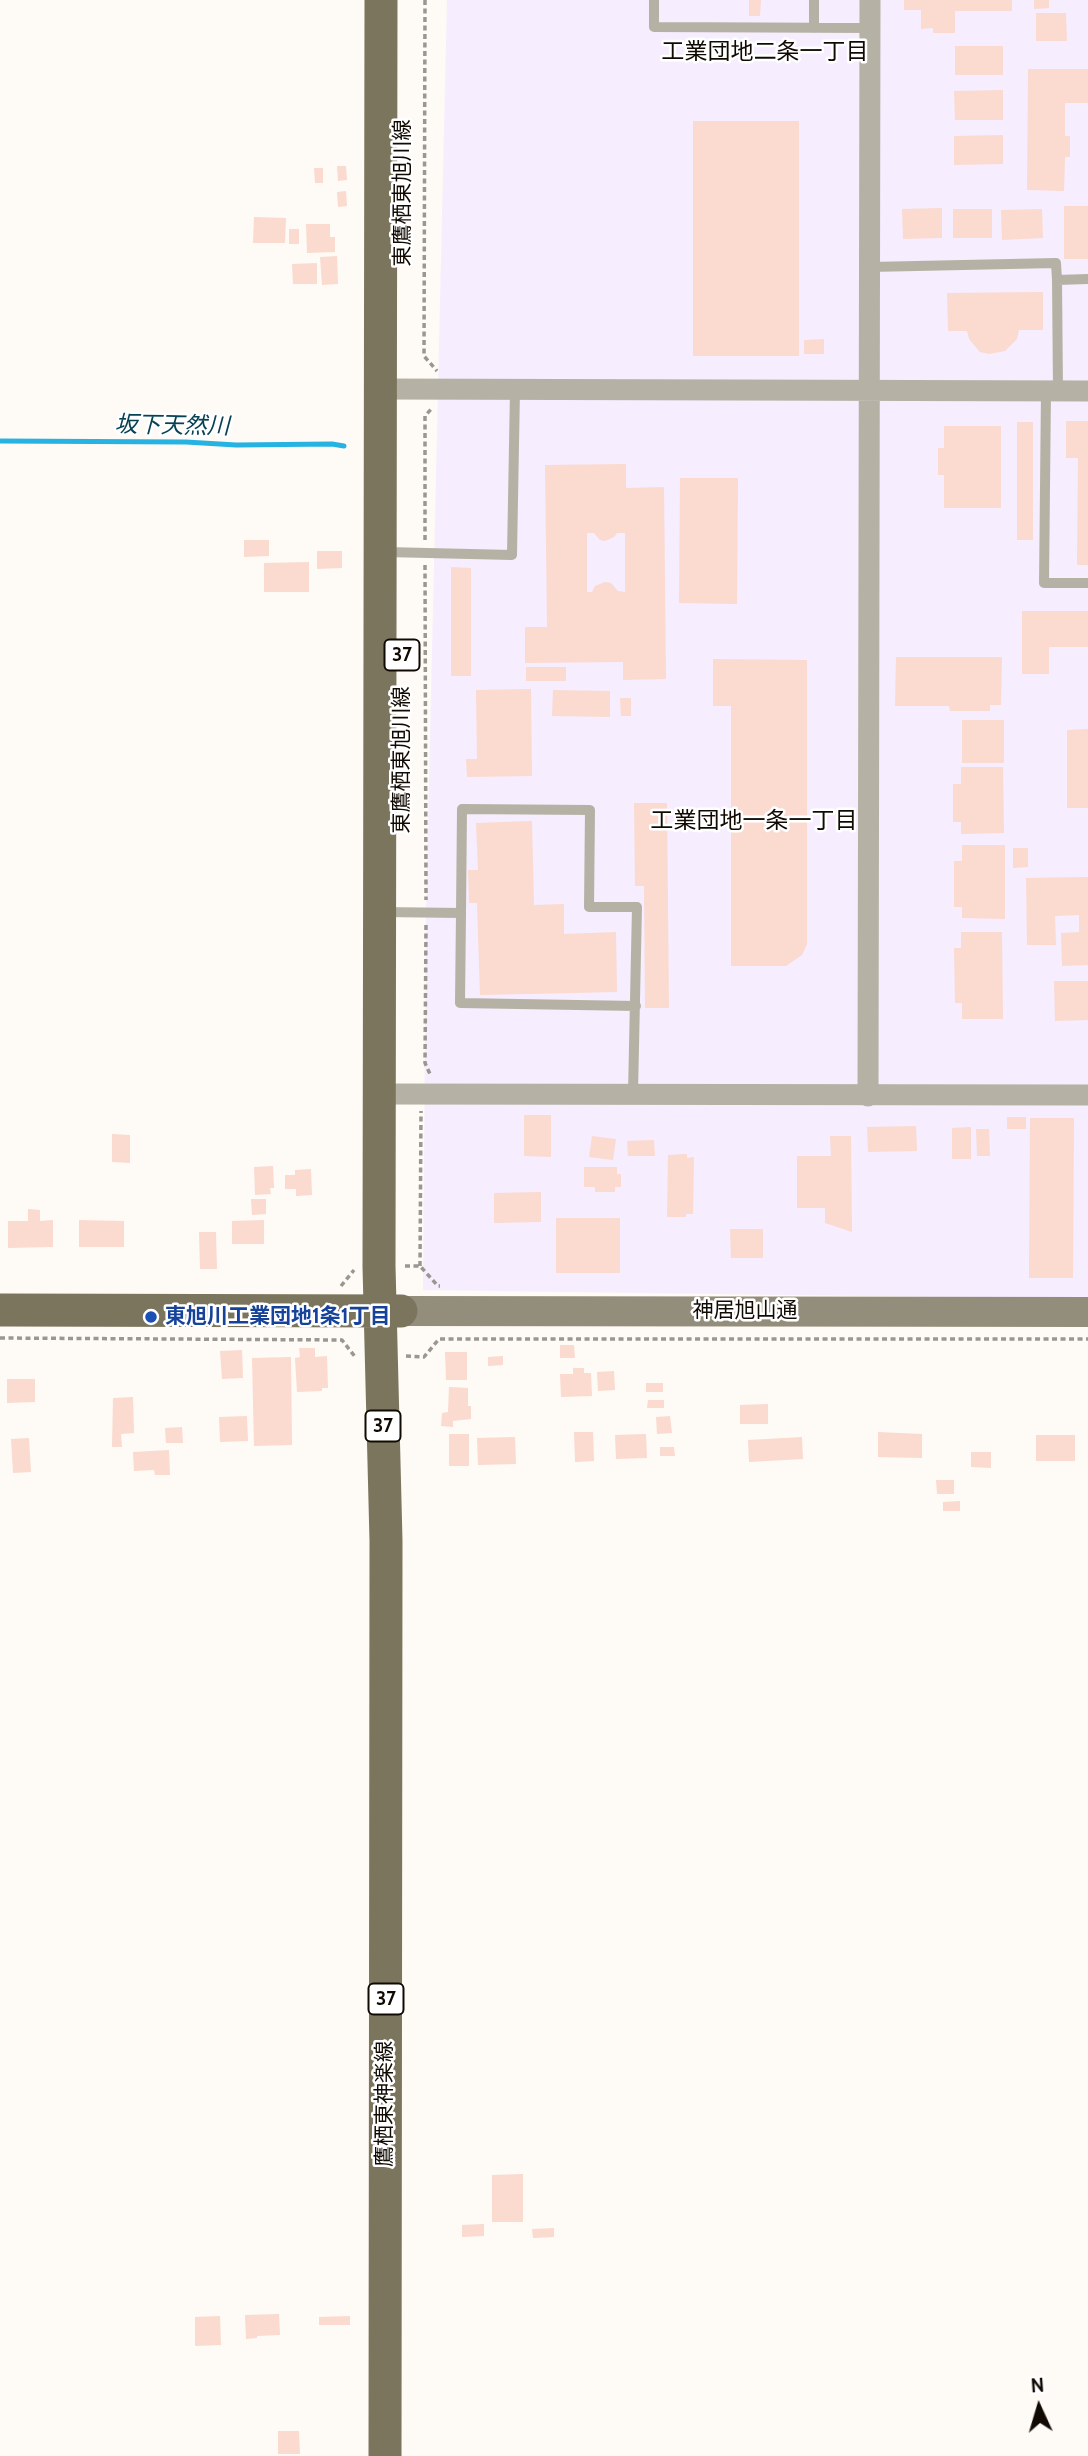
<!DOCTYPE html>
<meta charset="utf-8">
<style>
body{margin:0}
#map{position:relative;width:1088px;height:2456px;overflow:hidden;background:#fefaf5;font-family:Cabin,sans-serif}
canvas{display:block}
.north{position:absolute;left:1004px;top:2372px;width:70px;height:70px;-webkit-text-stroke:5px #fff;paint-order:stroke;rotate:356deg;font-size:19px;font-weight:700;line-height:28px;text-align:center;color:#100a03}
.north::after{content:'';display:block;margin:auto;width:24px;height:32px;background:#100a03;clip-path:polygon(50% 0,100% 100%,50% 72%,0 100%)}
</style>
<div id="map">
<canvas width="1088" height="2456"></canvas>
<div class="north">N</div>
</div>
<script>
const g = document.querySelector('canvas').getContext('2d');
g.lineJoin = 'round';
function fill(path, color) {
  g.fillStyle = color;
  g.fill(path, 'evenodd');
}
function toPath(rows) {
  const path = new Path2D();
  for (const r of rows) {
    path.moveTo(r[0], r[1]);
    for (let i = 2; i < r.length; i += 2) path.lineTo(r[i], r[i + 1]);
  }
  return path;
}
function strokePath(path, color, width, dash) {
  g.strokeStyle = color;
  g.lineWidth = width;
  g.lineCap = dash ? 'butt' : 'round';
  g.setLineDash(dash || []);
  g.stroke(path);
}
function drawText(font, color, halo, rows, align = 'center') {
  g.font = font + ' Cabin,"Noto Sans JP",sans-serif';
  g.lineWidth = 5;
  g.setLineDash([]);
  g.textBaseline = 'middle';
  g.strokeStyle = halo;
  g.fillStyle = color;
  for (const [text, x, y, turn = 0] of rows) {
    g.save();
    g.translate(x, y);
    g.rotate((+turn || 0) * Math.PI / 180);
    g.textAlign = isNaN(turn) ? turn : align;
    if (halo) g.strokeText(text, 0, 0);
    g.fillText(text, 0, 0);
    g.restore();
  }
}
fill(toPath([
 [447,0,1088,0,1088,1299,423,1290,426,913]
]), '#f6edfe');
strokePath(toPath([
 [0,441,186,442,236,445,332,444,344,446]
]), '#27b3e2', 5);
fill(toPath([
 [749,0,761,0,760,16,749,16],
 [904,0,1012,0,1012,11,955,11,955,33,933,33,933,28,921,29,921,10,904,10],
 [1034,0,1049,0,1049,8,1034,9],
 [1036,13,1066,13,1067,41,1036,41],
 [955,46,1003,46,1003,75,955,75],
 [1028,69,1088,69,1088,103,1065,103,1065,136,1070,136,1070,157,1065,157,1064,191,1027,190],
 [1003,90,1003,120,955,120,954,91],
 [693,121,799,121,799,356,693,356],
 [1003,135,1003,164,954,165,954,136],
 [337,166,346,166,347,180,338,181],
 [314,168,323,168,323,183,315,183],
 [346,191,347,206,338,207,337,192],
 [1064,206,1088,206,1088,259,1064,259],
 [942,208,942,238,903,239,902,209],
 [953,209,992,209,992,238,953,238],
 [1042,209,1043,238,1002,240,1001,210],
 [254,217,286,218,285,243,253,243],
 [306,224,330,224,330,237,335,237,335,252,307,253],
 [289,229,299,229,299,244,289,244],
 [337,256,338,284,322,285,320,257],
 [317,263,317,284,293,284,292,264],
 [1043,292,1043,330,1019,330,1017,339,1005,351,989,354,980,352,969,339,967,331,948,331,947,293],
 [824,339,824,354,804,354,804,340],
 [1066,421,1088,421,1088,565,1077,565,1078,458,1066,458],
 [1017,422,1033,422,1033,540,1017,540],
 [944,426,1001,426,1001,508,944,508,944,475,938,475,938,448,944,448],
 [626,464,626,488,664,487,666,679,623,680,623,662,525,663,525,627,547,627,545,465],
 [587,533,594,533,600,540,605,541,614,537,617,533,625,533,625,592,618,591,611,583,605,582,595,586,592,592,587,592],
 [680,478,738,478,737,604,679,603],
 [244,540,269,540,269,556,244,557],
 [317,551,342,551,342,568,317,569],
 [309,562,309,592,264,592,264,563],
 [451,567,471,568,471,676,451,676],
 [1022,611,1088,611,1088,647,1049,647,1049,674,1022,674],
 [896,657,1002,657,1001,705,990,705,990,711,950,711,949,706,895,706],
 [713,659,807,660,807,944,802,955,786,966,731,966,731,706,713,706],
 [526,667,566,667,566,681,526,681],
 [531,689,532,776,467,777,466,759,477,759,476,690],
 [553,690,610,691,610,717,552,716],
 [620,698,631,698,631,716,621,716],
 [962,720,1004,720,1004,763,962,763],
 [1088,729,1088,808,1067,808,1067,730],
 [961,767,1003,767,1004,833,961,834,961,822,953,822,953,784,961,784],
 [634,803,667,803,669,1008,645,1008,644,886,635,886],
 [532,821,534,905,564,904,564,934,616,932,617,992,480,995,477,903,469,903,468,870,478,870,476,823],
 [962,845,1005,845,1005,919,962,918,962,907,954,907,954,861,962,861],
 [1013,848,1028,848,1028,867,1013,868],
 [1088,877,1088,965,1062,966,1061,933,1079,932,1079,915,1055,916,1056,945,1027,945,1026,878],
 [961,932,1002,932,1003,1019,962,1019,962,1003,955,1003,954,948,961,948],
 [1054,981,1088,981,1088,1020,1055,1021],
 [524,1115,551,1115,551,1157,524,1156],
 [1007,1117,1026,1117,1026,1129,1007,1129],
 [1030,1118,1074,1118,1073,1278,1029,1278],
 [916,1126,917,1151,868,1152,867,1127],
 [971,1127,971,1159,952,1159,952,1128],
 [976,1129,989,1129,990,1156,977,1156],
 [112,1134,130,1135,130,1163,112,1162],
 [592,1136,616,1139,613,1160,589,1157],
 [830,1136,851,1136,852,1232,825,1223,825,1208,797,1208,797,1156,831,1156],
 [654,1140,655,1156,628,1156,627,1141],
 [687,1154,687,1158,694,1157,693,1214,686,1214,686,1217,667,1217,668,1155],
 [273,1166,274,1188,270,1188,271,1194,255,1195,254,1167],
 [584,1167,617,1167,617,1174,621,1174,621,1187,615,1187,615,1192,595,1192,595,1187,584,1187],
 [311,1169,312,1195,296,1196,296,1189,285,1189,285,1175,295,1175,295,1170],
 [541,1192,541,1222,494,1223,494,1193],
 [251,1199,266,1199,266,1214,252,1215],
 [28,1209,40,1210,40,1221,53,1220,53,1247,8,1248,8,1221,28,1221],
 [556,1218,620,1218,620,1273,556,1273],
 [79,1220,124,1221,124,1247,79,1247],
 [264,1220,264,1244,232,1244,232,1221],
 [730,1229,763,1229,763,1258,731,1258],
 [199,1232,216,1232,217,1269,200,1269],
 [560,1345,574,1345,575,1358,560,1358],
 [299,1348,315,1348,315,1357,327,1356,328,1388,322,1388,322,1391,297,1392,295,1358,300,1357],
 [242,1350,243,1378,222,1379,220,1351],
 [445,1352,467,1352,467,1380,446,1380],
 [503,1356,503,1365,488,1366,488,1357],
 [291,1357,292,1445,254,1446,252,1358],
 [573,1368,584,1368,584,1373,591,1373,592,1396,561,1397,560,1374,573,1374],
 [614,1371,615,1390,598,1391,597,1372],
 [7,1379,35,1379,35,1402,7,1403],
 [646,1383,663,1383,663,1392,646,1392],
 [449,1387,468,1388,468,1406,471,1406,471,1419,453,1421,453,1427,441,1426,442,1413,448,1412],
 [133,1397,134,1433,121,1434,122,1447,112,1447,113,1398],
 [648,1400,664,1400,664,1408,647,1408],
 [768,1404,768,1424,740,1424,740,1405],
 [247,1416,248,1441,220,1442,219,1417],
 [670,1416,672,1433,657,1434,656,1417],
 [182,1427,183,1443,166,1443,165,1428],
 [574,1432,593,1432,594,1461,575,1462],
 [878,1432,922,1434,922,1458,878,1457],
 [449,1434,469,1434,469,1466,449,1466],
 [646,1434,647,1458,616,1459,615,1435],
 [1036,1435,1075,1435,1075,1461,1036,1461],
 [515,1437,516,1464,478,1465,477,1438],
 [802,1437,803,1459,749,1462,748,1440],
 [29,1438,31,1472,13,1473,11,1439],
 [660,1447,674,1447,675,1456,660,1456],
 [169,1450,170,1475,155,1475,154,1470,134,1471,133,1452],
 [971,1452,991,1452,991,1468,971,1467],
 [936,1480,954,1480,954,1494,937,1494],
 [960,1501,960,1511,943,1511,943,1502],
 [523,2174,523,2222,492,2222,492,2175],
 [484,2224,484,2236,462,2237,462,2225],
 [554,2228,554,2237,533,2238,532,2229],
 [279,2314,280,2335,257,2336,257,2338,246,2339,245,2315],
 [220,2316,221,2345,195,2346,195,2317],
 [350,2316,350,2325,319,2325,319,2317],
 [278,2431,299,2431,300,2454,278,2454]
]), '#fbdacf');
strokePath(toPath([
 [425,0,424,356,437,371],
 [425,540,425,416,433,407],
 [425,565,426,900],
 [426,925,425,1063,430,1074],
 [405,1266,420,1266,438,1286,440,1286],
 [420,1266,421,1111],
 [341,1286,354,1270],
 [0,1338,342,1340,356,1358],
 [406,1356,424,1357,439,1339,1088,1339]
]), '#9a9690', 3.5, [5, 3.5]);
strokePath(toPath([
 [654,0,654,27,870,28],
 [814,0,814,28],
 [870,267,1056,263,1057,280,1088,279],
 [1057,280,1058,391],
 [1046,391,1044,583,1088,583],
 [386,552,512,555,515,390],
 [383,912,461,913,462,809,590,810,589,907,637,907,633,1093],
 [461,913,460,1003,636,1006]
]), '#b5b2a5', 10);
strokePath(toPath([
 [381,389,1088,391],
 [380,1094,1088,1095],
 [868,1096,870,0]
]), '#b5b2a5', 21);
strokePath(toPath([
 [401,1311,1088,1312]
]), '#938e7b', 30);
strokePath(toPath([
 [381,0,379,1266,386,1541,385,2456],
 [0,1310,401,1311]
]), '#7b755e', 33);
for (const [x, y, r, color] of [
 [151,1317,7,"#1a4fb4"]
]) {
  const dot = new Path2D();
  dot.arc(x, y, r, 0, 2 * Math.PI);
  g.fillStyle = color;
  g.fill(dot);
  strokePath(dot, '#fff', 2.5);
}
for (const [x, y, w] of [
 [402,655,35],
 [383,1426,35],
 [386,1999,35]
]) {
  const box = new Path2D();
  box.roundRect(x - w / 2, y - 15.5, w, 31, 5);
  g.fillStyle = '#fff';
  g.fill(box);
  strokePath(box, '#100a03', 2);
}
drawText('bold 19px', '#100a03', null, [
 ["37",402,655],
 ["37",383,1426],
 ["37",386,1999]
]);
drawText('21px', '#100a03', '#fff', [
 ["東鷹栖東旭川線",403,193,-90],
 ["東鷹栖東旭川線",402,760,-90],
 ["神居旭山通",745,1311],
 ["鷹栖東神楽線",385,2104,-90]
]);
drawText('bold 21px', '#164399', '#fff', [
 ["東旭川工業団地1条1丁目",165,1317]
], 'left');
drawText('23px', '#100a03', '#fff', [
 ["工業団地二条一丁目",765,52],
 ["工業団地一条一丁目",754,821]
]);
drawText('italic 23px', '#074154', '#fff', [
 ["坂下天然川",172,426,1]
]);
</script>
